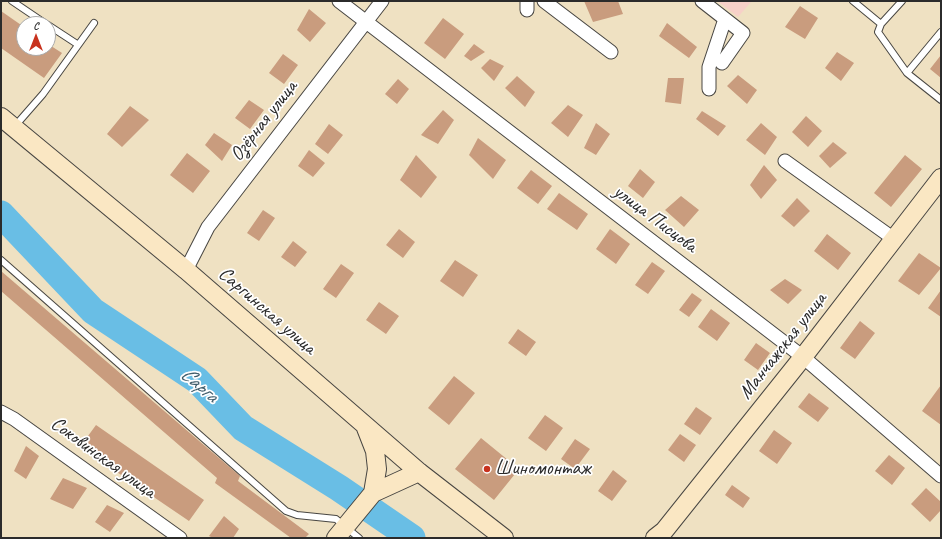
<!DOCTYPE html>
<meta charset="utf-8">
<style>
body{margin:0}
#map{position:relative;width:942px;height:539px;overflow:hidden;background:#efe1c2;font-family:Caveat,sans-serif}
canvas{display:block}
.frame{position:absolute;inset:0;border:2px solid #2b2b2b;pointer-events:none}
.north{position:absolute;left:16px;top:16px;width:40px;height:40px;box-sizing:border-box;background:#fff;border:1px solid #aaa;border-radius:50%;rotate:0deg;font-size:11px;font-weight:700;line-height:16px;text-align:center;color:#2b2b2b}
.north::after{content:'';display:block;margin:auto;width:14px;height:18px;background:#c8321e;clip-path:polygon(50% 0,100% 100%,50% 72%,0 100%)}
</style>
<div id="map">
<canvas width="942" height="539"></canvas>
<div class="frame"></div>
<div class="north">С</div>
</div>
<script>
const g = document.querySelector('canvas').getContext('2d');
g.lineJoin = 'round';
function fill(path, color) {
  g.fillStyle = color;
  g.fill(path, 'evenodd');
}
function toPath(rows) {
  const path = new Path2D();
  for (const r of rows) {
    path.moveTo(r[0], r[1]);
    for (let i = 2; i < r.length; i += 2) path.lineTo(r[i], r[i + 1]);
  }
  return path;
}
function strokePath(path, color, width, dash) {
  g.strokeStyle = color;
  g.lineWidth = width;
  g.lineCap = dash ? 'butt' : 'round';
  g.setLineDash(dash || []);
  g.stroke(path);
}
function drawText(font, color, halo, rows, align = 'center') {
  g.font = font + ' Caveat,sans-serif';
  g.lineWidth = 3.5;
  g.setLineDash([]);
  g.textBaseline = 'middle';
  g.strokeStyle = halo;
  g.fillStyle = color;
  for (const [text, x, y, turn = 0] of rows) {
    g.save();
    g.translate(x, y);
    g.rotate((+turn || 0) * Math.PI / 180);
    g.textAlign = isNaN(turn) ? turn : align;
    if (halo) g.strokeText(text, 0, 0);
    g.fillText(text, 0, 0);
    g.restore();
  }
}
fill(toPath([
 [717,1,752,1,738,17]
]), '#f7d1c8');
strokePath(toPath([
 [1,214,93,311,197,380,243,428,339,488,412,538]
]), '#69bee5', 27);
fill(toPath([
 [584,1,618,1,623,14,593,22],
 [800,6,818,18,805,39,785,27],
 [309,9,326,23,310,42,297,30],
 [1,11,24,27,24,48,48,48,48,44,62,53,44,78,1,48],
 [443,18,464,34,445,59,424,43],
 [667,23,697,47,689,58,659,36],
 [474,44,485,52,471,61,464,56],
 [837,52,854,63,841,81,825,68],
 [283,54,298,65,284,84,269,73],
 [941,55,941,78,930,69],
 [490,59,504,66,494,81,481,68],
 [738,75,757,90,747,104,727,86],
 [517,76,535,92,525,107,505,88],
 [668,78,684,78,681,104,665,102],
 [398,79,409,89,397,104,385,94],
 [249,100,264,110,250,129,235,118],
 [568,105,583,115,568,137,551,123],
 [130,106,149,120,122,147,107,134],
 [443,110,454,120,438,144,421,135],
 [702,111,726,126,718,136,696,119],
 [806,116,822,131,808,147,792,132],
 [596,123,610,134,596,155,584,148],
 [761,123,777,137,765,155,746,140],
 [329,124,343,135,328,154,315,144],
 [214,133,232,145,222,161,205,145],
 [478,138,506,160,493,179,469,155],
 [833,142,847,153,830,168,819,156],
 [309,150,325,163,313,177,298,166],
 [187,153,210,171,193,193,170,175],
 [416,155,437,177,421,198,400,180],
 [905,155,922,169,891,207,874,193],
 [764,165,777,180,761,199,750,185],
 [640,169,655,182,643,198,628,186],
 [531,170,552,186,538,204,517,188],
 [559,193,588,214,577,230,547,209],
 [681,196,699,210,684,227,665,210],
 [797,198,810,211,794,227,781,216],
 [263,210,275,218,259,241,247,233],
 [399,229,415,242,403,258,386,245],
 [610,229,630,244,616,264,596,249],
 [827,234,851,253,838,270,814,251],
 [293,241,307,252,295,267,281,257],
 [919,253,941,268,919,295,898,281],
 [455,260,478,275,463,297,440,281],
 [652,262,665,271,648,294,635,285],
 [341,264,354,273,336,298,323,289],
 [1,271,240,476,238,481,309,534,305,538,291,538,215,483,217,478,1,291],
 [785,279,802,290,788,304,770,290],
 [941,290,941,317,928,308],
 [692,293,702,300,689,317,679,310],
 [379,302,399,316,386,334,366,320],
 [711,309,730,323,717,341,698,327],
 [860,321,875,333,855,359,840,348],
 [518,329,536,342,526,356,508,343],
 [756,343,770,353,758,370,744,360],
 [454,376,475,393,449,425,428,408],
 [941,385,941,425,922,411],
 [809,393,829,408,818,422,798,407],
 [696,407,712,418,700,435,684,424],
 [545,415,563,428,546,451,528,438],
 [96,425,204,500,189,521,80,447],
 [774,430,792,443,777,464,759,451],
 [680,434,696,445,684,462,668,450],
 [481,438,519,469,494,500,455,469],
 [575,439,590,449,575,469,561,459],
 [26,446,39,456,26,479,14,471],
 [889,455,905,468,892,485,875,471],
 [613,470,627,481,612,501,598,491],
 [63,478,87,488,73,509,50,499],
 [732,485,750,498,743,508,725,495],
 [926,488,941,502,941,510,930,522,911,504],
 [107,505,124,513,110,532,95,522],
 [224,516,239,529,233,538,213,538,209,536]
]), '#c99c7e');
const lane = toPath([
 [12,1,46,24],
 [853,1,881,24],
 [902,1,881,24,878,32,907,73,941,100],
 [48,25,77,44],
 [907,73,941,32],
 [15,126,43,94,94,23],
 [1,260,286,511,297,515,336,519,359,538]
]);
const street = toPath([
 [339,1,803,357,941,476],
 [527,1,527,10],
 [544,1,611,52],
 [702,1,743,33,722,63],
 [709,89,709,67,725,19],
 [785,161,894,239],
 [186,270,208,227,382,1],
 [1,412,14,419,180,538]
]);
const secondary = toPath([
 [1,117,186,270,419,472,504,538],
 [366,428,375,451,377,469,373,493],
 [336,538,373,493,419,472],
 [655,538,664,531,803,357,941,178]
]);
strokePath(lane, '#484642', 8);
strokePath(street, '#484642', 15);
strokePath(secondary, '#484642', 20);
strokePath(lane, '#fff', 6);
strokePath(street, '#fff', 13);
strokePath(secondary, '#fae7c3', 18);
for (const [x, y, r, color] of [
 [487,469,4,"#c8321e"]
]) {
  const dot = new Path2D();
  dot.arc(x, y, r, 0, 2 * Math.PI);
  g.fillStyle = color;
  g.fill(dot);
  strokePath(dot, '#fff', 1.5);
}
drawText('20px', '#2b2b2b', '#fff', [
 ["Озёрная улица",264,121,-52],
 ["улица Писцова",655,219,37],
 ["Саргинская улица",267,311,41],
 ["Манчажская улица",783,346,-52],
 ["Соковинская улица",103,458,36]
]);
drawText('20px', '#2b2b2b', '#fff', [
 ["Шиномонтаж",495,469]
], 'left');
drawText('italic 21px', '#415e6c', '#fff', [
 ["Сарга",199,385,41]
]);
</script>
